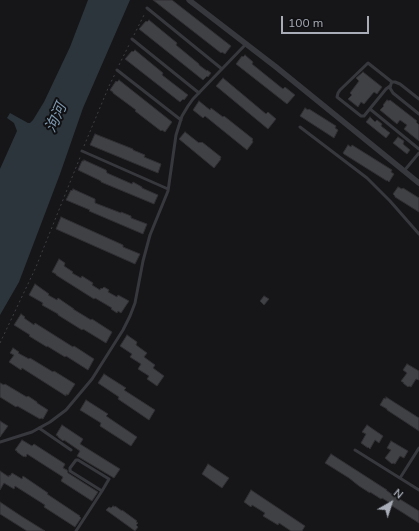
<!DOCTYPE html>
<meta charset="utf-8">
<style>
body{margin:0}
#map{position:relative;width:419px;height:531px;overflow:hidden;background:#161618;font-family:Mulish,sans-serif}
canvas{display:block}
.north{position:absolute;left:371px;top:483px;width:40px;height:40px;-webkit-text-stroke:3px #111113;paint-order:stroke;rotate:39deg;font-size:11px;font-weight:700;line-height:16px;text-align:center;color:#a8adb8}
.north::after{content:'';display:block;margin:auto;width:14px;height:18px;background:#a8adb8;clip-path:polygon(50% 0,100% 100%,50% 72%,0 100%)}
.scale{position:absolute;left:281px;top:16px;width:88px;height:18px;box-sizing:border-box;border:2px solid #a8adb8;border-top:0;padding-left:5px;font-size:12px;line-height:14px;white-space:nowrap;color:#a8adb8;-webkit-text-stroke:3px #111113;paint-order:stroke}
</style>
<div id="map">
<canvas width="419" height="531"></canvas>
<div class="north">N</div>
<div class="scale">100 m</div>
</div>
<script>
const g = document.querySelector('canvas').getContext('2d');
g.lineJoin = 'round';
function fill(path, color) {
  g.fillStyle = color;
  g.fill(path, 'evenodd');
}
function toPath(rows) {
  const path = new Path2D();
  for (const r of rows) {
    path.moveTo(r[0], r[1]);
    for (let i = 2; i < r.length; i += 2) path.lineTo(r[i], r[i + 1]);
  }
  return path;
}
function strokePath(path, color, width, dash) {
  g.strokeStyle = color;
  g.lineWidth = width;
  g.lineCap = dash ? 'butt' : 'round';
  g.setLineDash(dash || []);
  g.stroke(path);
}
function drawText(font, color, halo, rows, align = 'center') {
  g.font = font + ' Mulish,"Noto Sans SC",sans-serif';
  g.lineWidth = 4;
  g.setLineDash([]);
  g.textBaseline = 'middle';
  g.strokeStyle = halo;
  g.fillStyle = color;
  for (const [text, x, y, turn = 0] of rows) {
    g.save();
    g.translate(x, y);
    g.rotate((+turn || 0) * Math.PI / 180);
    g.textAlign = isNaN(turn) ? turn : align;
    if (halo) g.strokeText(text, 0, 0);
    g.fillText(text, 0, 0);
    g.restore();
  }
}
fill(toPath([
 [88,0,130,0,83,108,60,174,19,282,0,315,0,169,17,131,14,123,7,118,10,113,28,123,30,123,33,120,44,102,70,47]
]), '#2c353c');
const building = toPath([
 [153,0,172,0,231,46,225,54,222,52,221,53,153,0],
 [149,20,177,43,176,45,199,64,199,65,207,71,207,70,211,73,208,77,207,76,203,80,139,29,146,21,147,22,149,20],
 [135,50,163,73,162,75,188,95,184,100,183,99,180,102,125,59,132,51,133,52,135,50],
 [245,55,253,62,252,64,283,89,285,87,295,95,287,104,236,64,242,56,243,57,245,55],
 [363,72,382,87,377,94,374,92,364,104,361,102,358,107,348,99,352,95,350,93,359,81,356,78,363,72],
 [223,78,266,114,268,112,276,119,268,129,216,86,223,78],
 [119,80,172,122,165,132,162,130,161,131,135,111,136,110,113,93,113,92,110,90,116,81,117,82,119,80],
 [387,100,389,101,390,100,417,121,416,122,419,125,419,141,404,129,407,125,400,120,397,124,380,110,384,106,383,105,387,100],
 [199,101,210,110,211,108,223,117,224,116,253,139,252,140,253,142,247,150,205,116,203,118,193,110,199,101],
 [305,108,308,110,309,109,336,126,335,128,338,130,334,138,300,116,305,108],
 [370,117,375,122,377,120,382,124,381,126,390,133,386,138,366,122,370,117],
 [185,132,199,143,200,142,201,143,202,142,221,157,220,159,221,159,214,168,179,139,185,132],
 [95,134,133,149,133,150,145,155,144,157,161,164,158,173,90,145,94,136,95,134],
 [398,137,404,141,403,144,410,150,407,154,393,143,398,137],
 [348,145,351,147,352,145,392,170,391,172,394,174,389,182,387,180,387,181,344,154,343,153,348,145],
 [84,160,106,170,107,173,132,184,133,182,142,187,142,188,158,195,154,204,101,182,101,181,78,170,82,161,84,161,84,160],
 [398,187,402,189,403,188,419,198,419,212,395,197,395,196,393,194,398,187],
 [73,189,95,199,95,203,121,213,121,212,131,216,131,218,147,224,143,234,89,211,90,210,66,200,71,190,72,191,73,189],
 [61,217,123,245,123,247,140,254,135,264,56,229,61,217],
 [59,259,65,263,64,266,73,272,72,273,81,278,82,276,93,283,92,285,100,290,101,288,102,289,104,287,109,290,108,292,117,297,118,295,129,301,121,313,118,311,117,313,111,309,112,308,95,298,94,299,56,275,56,274,52,272,59,259],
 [35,284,49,294,48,295,57,300,58,298,74,309,73,309,91,320,92,319,112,332,106,343,83,329,82,330,58,315,58,314,42,305,43,303,29,295,35,284],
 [264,296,269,299,264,305,260,301,264,296],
 [21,314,25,317,24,318,34,325,35,323,73,347,74,346,94,359,88,370,66,356,65,357,47,346,47,347,29,336,30,335,14,325,21,314],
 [127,335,137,342,136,345,147,353,144,357,155,365,153,368,164,376,157,386,147,379,149,376,138,369,141,364,130,357,132,354,120,346,127,335],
 [13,348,19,352,18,353,29,359,30,358,53,372,54,371,75,384,68,395,66,394,66,396,22,368,21,370,9,362,14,355,10,353,13,348],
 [407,364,419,371,419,380,416,379,411,387,409,386,408,387,403,383,404,383,401,381,407,373,403,370,407,364],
 [104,374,126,388,124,390,155,410,149,420,118,399,119,397,98,383,104,374],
 [0,383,4,385,5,384,25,396,27,397,28,396,37,402,37,403,48,410,43,419,41,418,40,419,19,407,17,406,16,407,0,397,0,383],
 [386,397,419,418,419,431,387,410,387,409,380,405,384,398,386,399,386,397],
 [86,400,108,414,106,416,137,437,131,446,100,426,101,423,80,410,86,400],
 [0,421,8,426,0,437,0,421],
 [62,425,83,439,80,444,120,469,114,478,77,456,80,451,64,440,63,441,58,437,58,436,56,435,62,425],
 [367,425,383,436,379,443,375,440,370,449,368,447,368,448,361,443,366,434,362,432,367,425],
 [22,440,32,446,34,444,65,464,63,468,67,470,68,473,98,492,92,501,61,481,63,477,27,454,26,457,24,456,24,457,17,452,17,451,15,450,22,440],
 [391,441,408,451,404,458,400,456,395,464,393,463,392,464,385,458,391,450,387,448,391,441],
 [331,454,387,490,386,490,390,493,419,511,419,523,389,504,390,503,382,498,381,499,370,492,370,493,359,486,349,478,325,463,331,454],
 [208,464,229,478,222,488,202,474,208,464],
 [0,471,9,477,9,475,10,476,12,473,22,479,23,476,48,493,47,494,80,516,79,516,81,518,75,527,44,507,45,505,15,486,14,489,4,483,0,490,0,471],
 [251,490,305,526,302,531,291,531,279,523,278,525,263,516,265,513,252,505,251,507,244,502,251,490],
 [0,502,21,516,45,531,27,531,0,514,0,502],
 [113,506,115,507,115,506,122,511,122,510,137,521,136,522,138,523,136,525,138,527,135,531,106,510,109,507,111,508,113,506]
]);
fill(building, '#404145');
strokePath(building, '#303034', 1);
strokePath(toPath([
 [134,35,145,13],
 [119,65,130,43],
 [84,146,109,86,115,74],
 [0,343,36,267,81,155]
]), '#3d3f44', 1, [2, 3]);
strokePath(toPath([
 [147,8,222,69],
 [132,39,199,93],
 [117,70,181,120],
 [390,86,386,89,364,116,361,116,337,97,338,93,340,90,368,63,392,82],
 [419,99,400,84,395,82,392,82,391,84,390,88,393,93,419,114],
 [370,109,419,149],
 [300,127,367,178,390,201,419,234],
 [82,151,168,189],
 [404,171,419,153],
 [39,428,71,450],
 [0,442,32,432,50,422,66,410,92,379,123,330,130,316,135,303,143,261,150,235,168,191,176,135,182,116,188,106,193,99,246,44],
 [355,450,419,490],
 [400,478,419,448],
 [76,531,102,491,109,479,78,460,76,460,70,468,70,471,102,491]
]), '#37383d', 3);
strokePath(toPath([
 [189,0,276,67,419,183]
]), '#37383d', 5.5);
drawText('italic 15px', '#7f9bb3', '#111113', [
 ["泃河",56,118,-66]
]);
</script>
